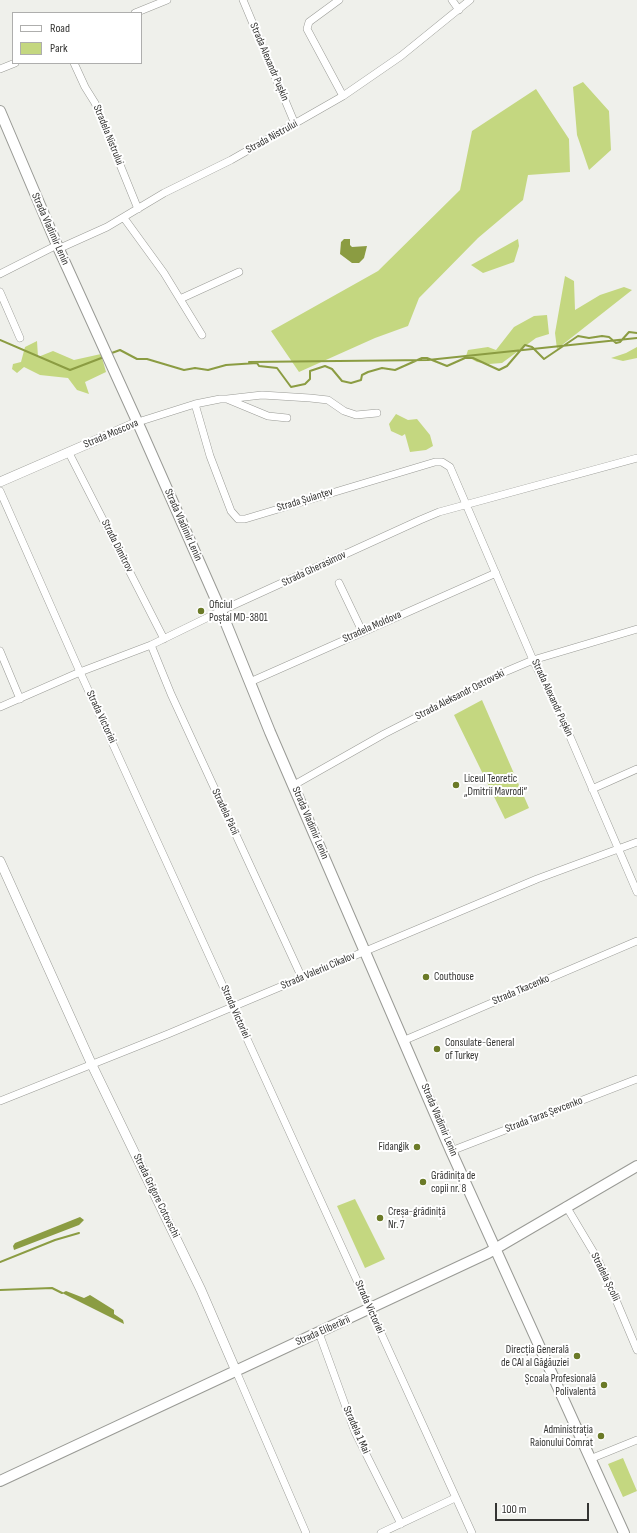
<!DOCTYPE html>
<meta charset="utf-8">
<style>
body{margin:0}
#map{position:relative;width:637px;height:1533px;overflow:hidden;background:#eff0eb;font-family:"Sofia Sans Condensed",sans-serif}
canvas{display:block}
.legend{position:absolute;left:12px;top:12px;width:130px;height:52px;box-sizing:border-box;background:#fff;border:1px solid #aeaead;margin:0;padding:5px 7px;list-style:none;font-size:12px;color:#343432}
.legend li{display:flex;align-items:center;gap:8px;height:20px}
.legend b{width:20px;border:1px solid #aeaead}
.scale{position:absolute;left:495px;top:1503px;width:94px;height:18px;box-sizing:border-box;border:2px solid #343432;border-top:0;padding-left:5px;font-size:12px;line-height:14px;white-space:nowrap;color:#343432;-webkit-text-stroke:3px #fff;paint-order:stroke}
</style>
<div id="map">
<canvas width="637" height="1533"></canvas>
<ul class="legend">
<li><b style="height:5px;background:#fff"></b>Road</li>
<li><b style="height:11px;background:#c4d780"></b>Park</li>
</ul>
<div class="scale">100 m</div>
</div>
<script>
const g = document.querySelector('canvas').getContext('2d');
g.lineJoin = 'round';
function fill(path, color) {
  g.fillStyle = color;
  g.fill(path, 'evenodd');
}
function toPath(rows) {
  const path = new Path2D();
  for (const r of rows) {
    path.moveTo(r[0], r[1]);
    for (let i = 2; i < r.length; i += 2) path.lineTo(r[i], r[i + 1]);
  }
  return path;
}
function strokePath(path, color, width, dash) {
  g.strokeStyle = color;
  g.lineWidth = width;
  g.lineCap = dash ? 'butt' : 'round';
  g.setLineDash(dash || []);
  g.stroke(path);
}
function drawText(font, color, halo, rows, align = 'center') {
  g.font = font + ' "Sofia Sans Condensed",sans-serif';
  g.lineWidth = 4;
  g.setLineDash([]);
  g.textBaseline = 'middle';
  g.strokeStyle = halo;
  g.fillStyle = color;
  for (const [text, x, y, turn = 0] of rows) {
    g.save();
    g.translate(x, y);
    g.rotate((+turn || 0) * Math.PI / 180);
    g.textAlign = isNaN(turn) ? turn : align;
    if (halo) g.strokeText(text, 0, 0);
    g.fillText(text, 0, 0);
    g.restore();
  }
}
fill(toPath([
 [583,82,609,111,611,150,589,170,577,135,573,87],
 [536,89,569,139,570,172,528,175,523,200,478,238,419,298,408,326,375,338,299,372,271,331,378,271,460,190,472,131],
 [518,239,519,246,514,262,483,273,471,265],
 [565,276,574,281,575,310,600,295,624,287,632,290,557,349,555,333],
 [547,315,549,334,536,338,502,363,489,364,477,362,466,356,468,350,488,347,496,350,514,327,534,316],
 [37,341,38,357,53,351,74,360,101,354,106,372,85,382,89,394,77,390,68,378,40,375,24,367,17,373,12,369,13,364,21,362,25,347],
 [637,347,637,358,623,361,611,358,626,353],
 [396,414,408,420,417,419,430,435,433,446,426,450,410,452,405,434,402,436,391,431,389,424],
 [482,700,529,808,505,819,454,715],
 [355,1199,385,1259,365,1268,337,1206],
 [623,1458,637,1491,623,1497,608,1464]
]), '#c4d780');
fill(toPath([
 [344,239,350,239,350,245,352,247,367,246,364,258,359,263,352,263,340,254,341,242],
 [80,1217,84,1220,79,1225,14,1250,13,1246,15,1243],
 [66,1291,84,1298,90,1295,114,1310,114,1314,123,1320,124,1324,62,1293]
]), '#8b9c42');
strokePath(toPath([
 [0,340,70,370,104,357],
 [109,354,120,350,137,359,147,359,184,370,195,368,208,370,226,365,257,363,259,366,277,368,291,387,305,384,310,379,310,371,325,366,332,369,342,381,351,383,361,380,362,375,368,372,382,368,395,370,422,358,427,358,447,366,465,358,473,358,499,370,507,366,525,345,532,347,544,359,578,336,589,338,602,336,609,337,616,343,620,342,629,332,637,333],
 [249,362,428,360,637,338],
 [0,1262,55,1240,79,1233],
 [0,1290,52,1288,62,1293]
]), '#8b9c42', 2);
const minor = toPath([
 [243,0,295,124],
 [339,0,309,22,307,29,343,96],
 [452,0,459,10],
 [135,13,167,0],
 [74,63,85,87,95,103,138,209],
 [0,69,15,63],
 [124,218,164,273,202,335],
 [58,249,107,227,164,193,231,160,343,96,401,56,470,0],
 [0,274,57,245],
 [0,292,20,338],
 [180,299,239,272],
 [227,399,262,395,310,398,328,400,344,411,356,415,377,413],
 [195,404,210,456,231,511,238,519,245,519,435,462,442,462,450,467,533,660,562,718,637,892],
 [138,422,195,404,220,399,227,399,268,416,287,418],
 [69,453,164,639],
 [0,491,80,672,472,1533],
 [339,583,362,631],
 [151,645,171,694,302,978],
 [0,651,20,699],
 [250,682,496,573],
 [0,707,80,672,151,645,227,608,420,520,439,512,637,458],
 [294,785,384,734,507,671,533,660,637,629],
 [592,789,637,769],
 [405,1040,637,941],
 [0,1101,168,1034,537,879,637,842],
 [451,1151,637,1079],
 [566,1206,597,1258,613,1293,637,1350],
 [319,1333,355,1432,401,1524],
 [236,1371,306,1533],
 [590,1459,637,1440],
 [381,1533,455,1498]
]);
const tertiary = toPath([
 [0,482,138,422],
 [0,861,92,1065,201,1290,236,1371]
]);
const secondary = toPath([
 [0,111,57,245,141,430,221,611,270,732,451,1151,624,1533],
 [0,1481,488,1253,637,1166]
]);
strokePath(minor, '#999a95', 8);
strokePath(tertiary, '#999a95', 10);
strokePath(secondary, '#999a95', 12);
strokePath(minor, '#fff', 7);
strokePath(tertiary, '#fff', 9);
strokePath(secondary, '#fff', 10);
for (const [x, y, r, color] of [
 [201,611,4,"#6b7a27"],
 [456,785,4,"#6b7a27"],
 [426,977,4,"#6b7a27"],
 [437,1049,4,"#6b7a27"],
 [417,1147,4,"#6b7a27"],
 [423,1182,4,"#6b7a27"],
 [380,1218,4,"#6b7a27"],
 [577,1356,4,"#6b7a27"],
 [604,1385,4,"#6b7a27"],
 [601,1436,4,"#6b7a27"]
]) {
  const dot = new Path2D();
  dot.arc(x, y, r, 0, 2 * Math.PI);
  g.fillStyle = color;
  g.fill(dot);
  strokePath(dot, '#fff', 1.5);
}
drawText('11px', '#343432', '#fff', [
 ["Strada Alexandr Pușkin",269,62,67],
 ["Stradela Nistrului",108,135,68],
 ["Strada Nistrului",272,137,-29],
 ["Strada Vladimir Lenin",50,229,66],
 ["Strada Moscova",111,434,-23],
 ["Strada Șuianțev",305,500,-17],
 ["Strada Vladimir Lenin",183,525,66],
 ["Strada Dimitrov",117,546,63],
 ["Strada Gherasimov",314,569,-25],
 ["Stradela Moldova",372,627,-24],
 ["Strada Aleksandr Ostrovski",460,695,-27],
 ["Strada Alexandr Pușkin",552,698,65],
 ["Strada Victoriei",101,717,65],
 ["Stradela Păcii",225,812,65],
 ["Strada Vladimir Lenin",310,823,67],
 ["Strada Valeriu Cikalov",318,971,-23],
 ["Strada Tkacenko",521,990,-23],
 ["Strada Victoriei",235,1012,66],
 ["Strada Taras Șevcenko",544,1115,-21],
 ["Strada Vladimir Lenin",439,1120,67],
 ["Strada Grigore Cotovschi",156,1196,64],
 ["Stradela Școlii",605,1277,64],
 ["Strada Victoriei",369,1307,66],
 ["Strada Eliberării",323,1331,-24],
 ["Stradela 1 Mai",356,1430,66]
]);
drawText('11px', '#343432', '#fff', [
 ["Oficiul",209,605],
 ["Poștal MD-3801",209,618],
 ["Liceul Teoretic",464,779],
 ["„Dmitrii Mavrodi“",464,792],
 ["Couthouse",434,977],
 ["Consulate-General",445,1043],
 ["of Turkey",445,1056],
 ["Fidangik",409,1147,"right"],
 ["Grădinița de",431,1176],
 ["copii nr. 8",431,1189],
 ["Creșa-grădiniță",388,1212],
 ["Nr. 7",388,1225],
 ["Direcția Generală",569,1350,"right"],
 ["de CAI al Găgăuziei",569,1363,"right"],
 ["Școala Profesională",596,1379,"right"],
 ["Polivalentă",596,1392,"right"],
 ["Administrația",593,1430,"right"],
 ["Raionului Comrat",593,1443,"right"]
], 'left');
</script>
